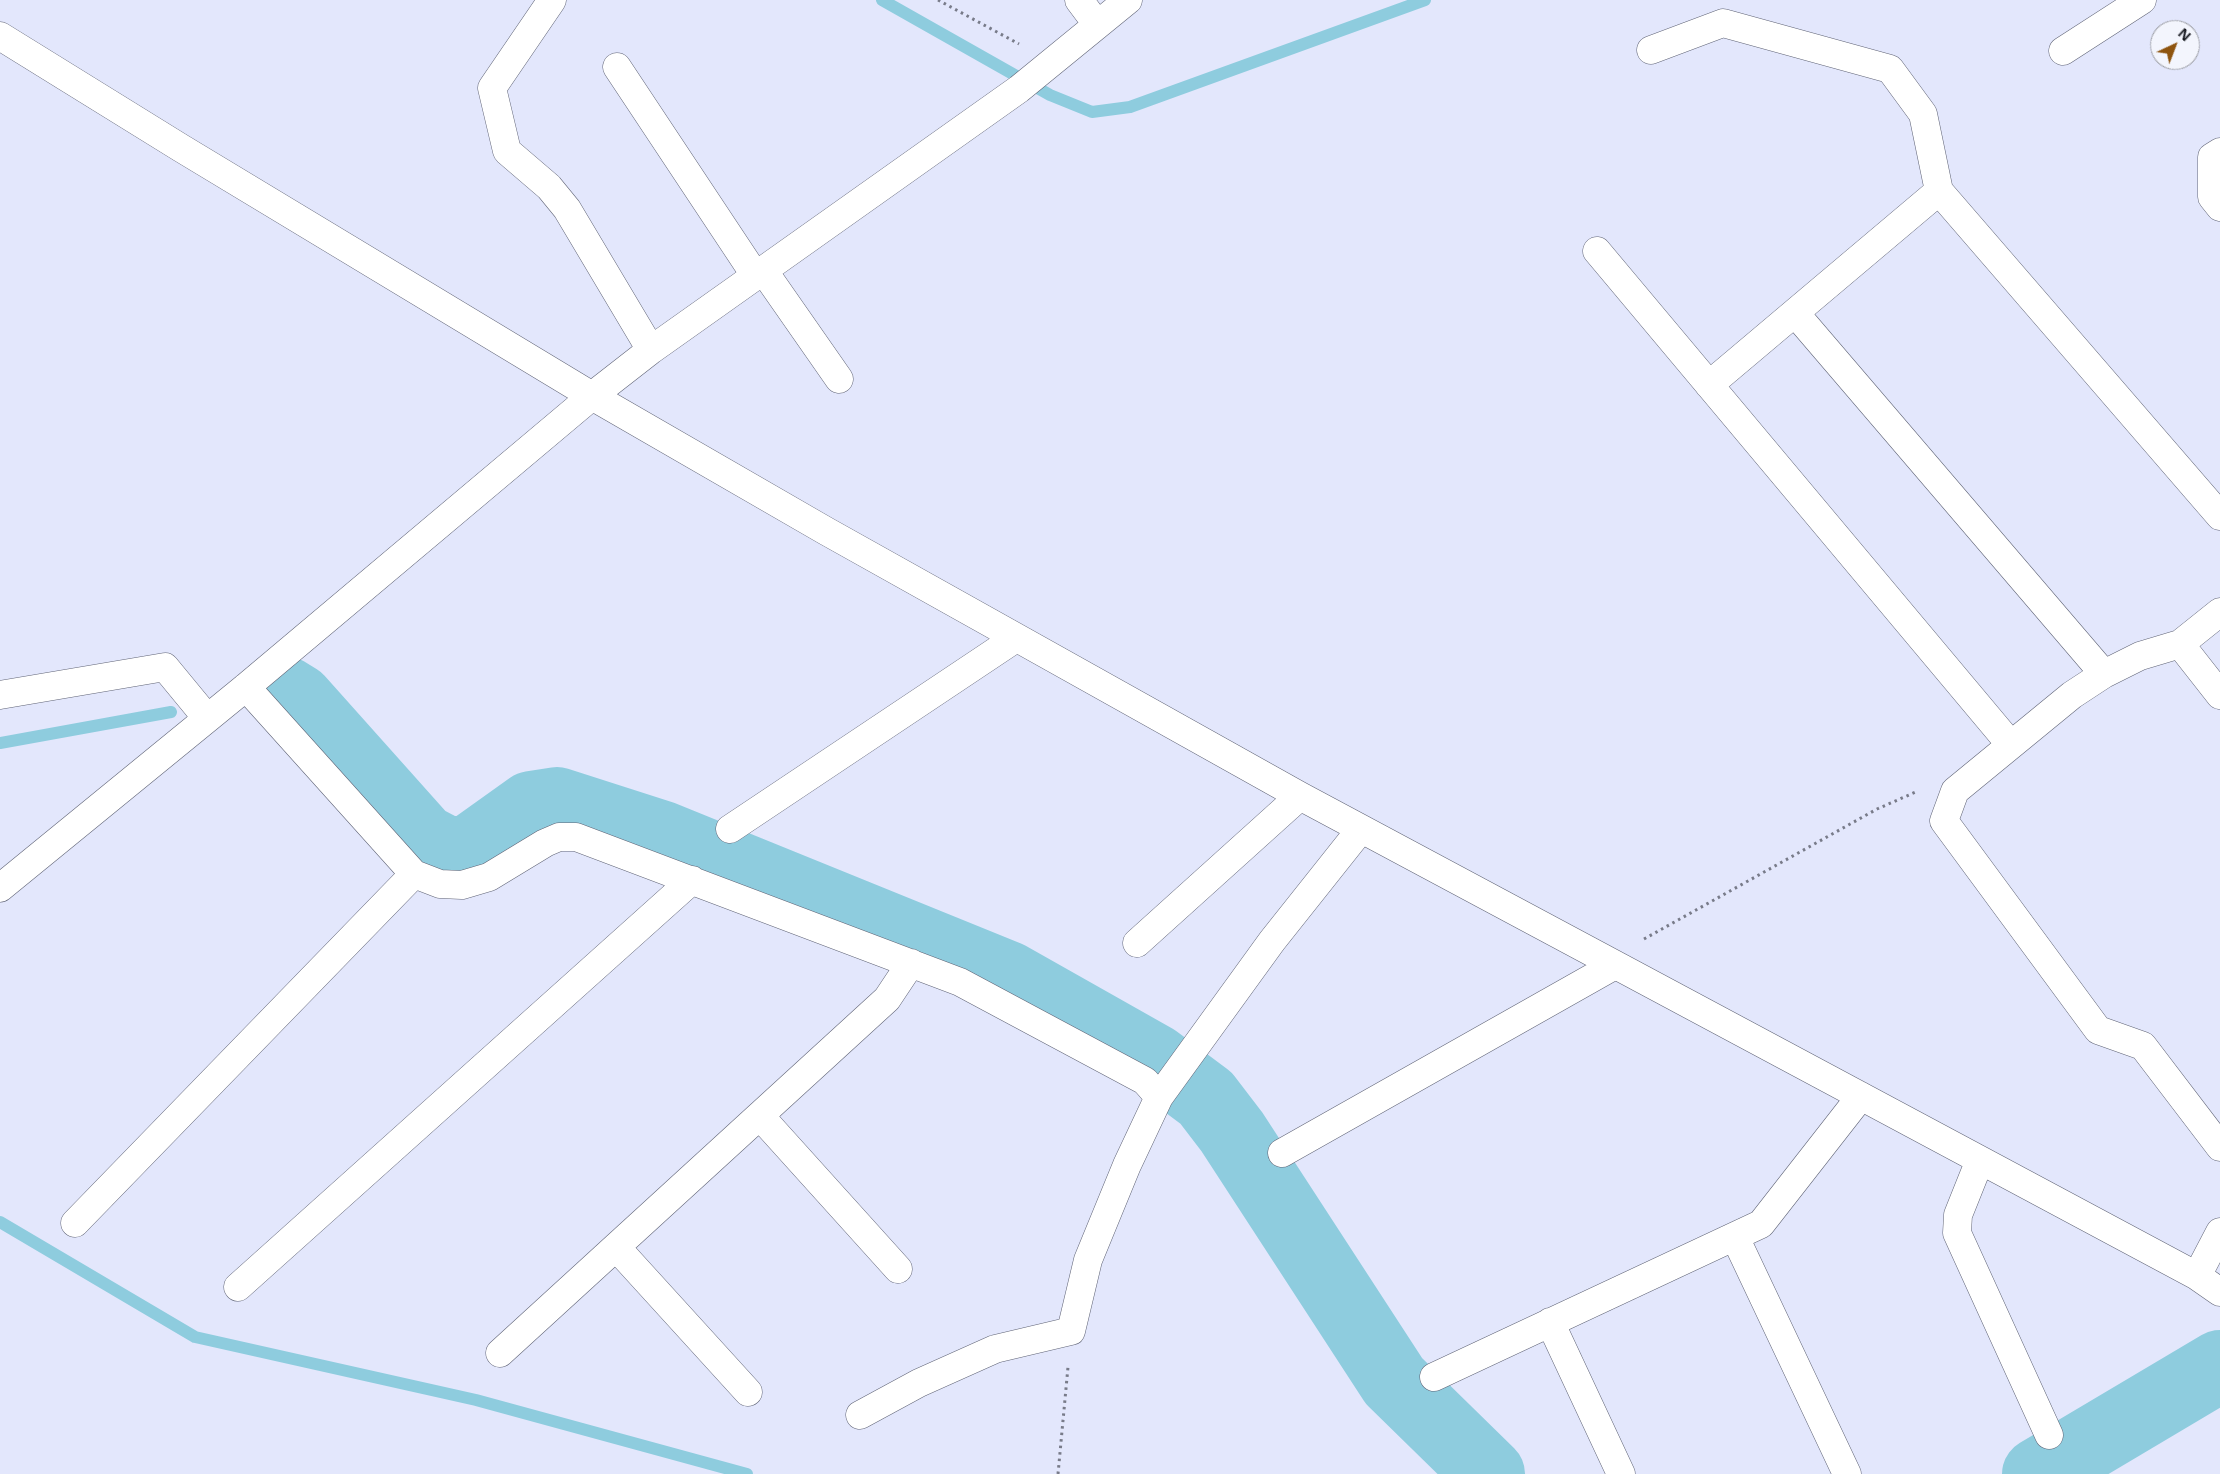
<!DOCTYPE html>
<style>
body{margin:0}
#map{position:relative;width:2220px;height:1474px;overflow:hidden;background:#e3e7fc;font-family:"Open Sans",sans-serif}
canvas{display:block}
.north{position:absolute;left:2150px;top:20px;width:50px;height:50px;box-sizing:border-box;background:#f3f5fd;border:1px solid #9b9da4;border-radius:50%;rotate:43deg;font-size:14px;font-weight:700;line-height:20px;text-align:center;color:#16181f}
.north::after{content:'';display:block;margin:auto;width:18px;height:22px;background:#8e540f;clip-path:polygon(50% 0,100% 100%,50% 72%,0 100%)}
</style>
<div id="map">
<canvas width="2220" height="1474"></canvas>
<div class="north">N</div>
</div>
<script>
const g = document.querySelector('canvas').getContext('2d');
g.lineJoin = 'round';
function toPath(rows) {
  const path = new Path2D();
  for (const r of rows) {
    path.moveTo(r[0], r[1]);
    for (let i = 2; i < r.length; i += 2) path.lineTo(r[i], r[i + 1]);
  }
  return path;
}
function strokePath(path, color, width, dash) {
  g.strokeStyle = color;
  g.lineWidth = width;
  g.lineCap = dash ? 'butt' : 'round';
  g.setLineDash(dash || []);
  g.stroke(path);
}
strokePath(toPath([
 [882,0,1050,95,1092,112,1130,107,1425,0],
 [0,743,171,712],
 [0,1222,195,1337,476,1400,747,1474]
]), '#8eccde', 12);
strokePath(toPath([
 [285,692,298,700,423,840,446,852,468,852,531,807,557,803,663,837,1008,977,1155,1060,1206,1098,1232,1132,1394,1381,1489,1474],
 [2038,1474,2220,1366]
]), '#8eccde', 72);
const minor = toPath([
 [552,0,492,88,507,151,549,187,567,209,651,350],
 [1079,0,1097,24],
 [0,36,181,148,592,396,826,531,1300,796,2197,1276,2220,1292],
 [1651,50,1723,23,1890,69,1923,114,1939,191],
 [2063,51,2142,0],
 [617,67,755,275],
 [2220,152,2212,157,2212,197,2220,207],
 [1597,251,2011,745],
 [763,270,839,379],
 [1795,313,2104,674],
 [1709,385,1939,191,2220,516],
 [2220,612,2180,644,2140,656,2104,674,2072,695,1955,791,1944,821,2098,1030,2143,1046,2220,1147],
 [2180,644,2220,695],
 [246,687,414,874,440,884,462,885,489,877,545,843,559,837,576,837,960,982,1145,1081,1159,1097,1127,1165,1088,1260,1071,1331,995,1349,919,1383,860,1415],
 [0,695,165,667,207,718],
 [730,829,1016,638],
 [0,888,246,687,592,396,651,350,1019,89,1128,0],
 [1137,943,1300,796],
 [1159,1097,1272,941,1361,829],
 [760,1116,898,1269],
 [1282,1153,1615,965],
 [1980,1160,1958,1215,1957,1233,2049,1435],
 [75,1223,414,874],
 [1735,1237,1847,1474],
 [616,1247,748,1392],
 [2197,1276,2220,1232],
 [238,1287,692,880],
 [1550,1322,1621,1474],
 [500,1353,887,999,911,963],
 [1434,1377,1761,1224,1861,1096]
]);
strokePath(minor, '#606476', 29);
strokePath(toPath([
 [938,0,1019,44],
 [1644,939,1877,809,1918,791],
 [1058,1474,1068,1367]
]), '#787b89', 3, [2.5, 4]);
strokePath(minor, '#fff', 28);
</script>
